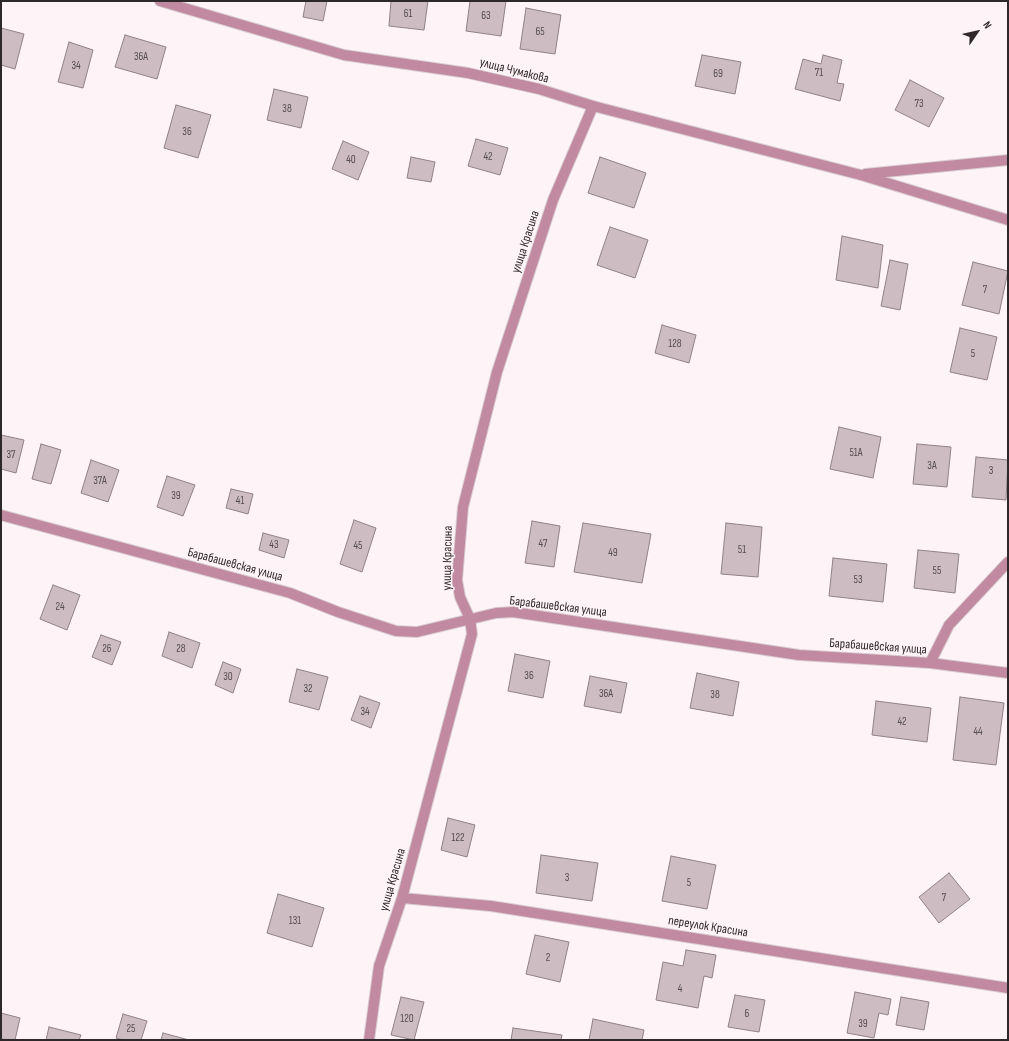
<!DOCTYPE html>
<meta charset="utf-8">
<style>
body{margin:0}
#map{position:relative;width:1009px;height:1041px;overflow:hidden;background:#fef3f7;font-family:"Sofia Sans Condensed",sans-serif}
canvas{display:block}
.frame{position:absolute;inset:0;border:2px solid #2f282b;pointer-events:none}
.north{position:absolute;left:957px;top:12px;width:40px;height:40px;-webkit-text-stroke:3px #fef3f7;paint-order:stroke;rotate:56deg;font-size:11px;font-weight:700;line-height:16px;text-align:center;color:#2f282b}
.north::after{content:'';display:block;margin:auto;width:14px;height:18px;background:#2f282b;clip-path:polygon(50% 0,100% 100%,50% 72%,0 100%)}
</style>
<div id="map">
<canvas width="1009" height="1041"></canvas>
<div class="frame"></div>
<div class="north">N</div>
</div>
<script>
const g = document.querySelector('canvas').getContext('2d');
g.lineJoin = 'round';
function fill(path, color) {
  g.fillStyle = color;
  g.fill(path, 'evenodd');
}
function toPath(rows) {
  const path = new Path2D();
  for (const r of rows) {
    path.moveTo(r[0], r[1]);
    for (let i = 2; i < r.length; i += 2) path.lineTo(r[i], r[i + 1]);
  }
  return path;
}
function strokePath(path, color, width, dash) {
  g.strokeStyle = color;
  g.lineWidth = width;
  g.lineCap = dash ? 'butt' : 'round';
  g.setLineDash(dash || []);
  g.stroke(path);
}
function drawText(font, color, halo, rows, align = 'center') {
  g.font = font + ' "Sofia Sans Condensed",sans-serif';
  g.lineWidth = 3;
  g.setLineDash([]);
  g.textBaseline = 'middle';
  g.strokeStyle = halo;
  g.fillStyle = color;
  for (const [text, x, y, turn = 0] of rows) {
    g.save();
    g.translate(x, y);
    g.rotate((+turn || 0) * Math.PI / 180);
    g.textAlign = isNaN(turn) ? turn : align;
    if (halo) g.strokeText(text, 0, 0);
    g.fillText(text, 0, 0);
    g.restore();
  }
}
const building = toPath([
 [306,1,327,1,323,21,303,17,306,1],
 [391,1,428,1,424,30,389,26,391,1],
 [470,1,506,1,501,36,466,31,470,1],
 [526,8,561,15,555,54,520,49,526,8],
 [1,28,24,34,15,69,1,65,1,28],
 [125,35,166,47,157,79,115,67,125,35],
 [69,42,93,50,83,88,58,82,69,42],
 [702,55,741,62,735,94,695,86,702,55],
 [823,55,842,60,837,83,844,84,840,101,795,89,803,59,821,64,823,55],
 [910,80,944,98,929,127,895,110,910,80],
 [274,89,308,97,301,128,267,120,274,89],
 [176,105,211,115,198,158,164,148,176,105],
 [476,139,508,148,500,175,468,166,476,139],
 [343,141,369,152,358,180,332,169,343,141],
 [411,157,435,162,431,182,407,178,411,157],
 [600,157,646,173,634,208,588,193,600,157],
 [610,227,648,240,635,278,597,265,610,227],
 [842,236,883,245,878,288,836,280,842,236],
 [890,260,908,264,900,310,881,306,890,260],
 [973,262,1008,271,999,314,962,305,973,262],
 [662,325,696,335,689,363,655,353,662,325],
 [960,328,997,337,987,380,950,372,960,328],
 [839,427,881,437,873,478,830,469,839,427],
 [1,435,24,440,16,473,1,469,1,435],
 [41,444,61,450,51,484,32,479,41,444],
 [917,444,951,447,947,487,913,484,917,444],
 [976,457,1008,460,1006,500,972,497,976,457],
 [91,460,119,470,108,502,81,493,91,460],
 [167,476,195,485,183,516,157,507,167,476],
 [231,489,253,494,248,514,226,508,231,489],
 [354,520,376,528,362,572,340,564,354,520],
 [532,521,560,526,554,567,525,563,532,521],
 [583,523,651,534,642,583,574,572,583,523],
 [726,523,762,527,758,577,721,574,726,523],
 [263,533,289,540,284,558,259,550,263,533],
 [918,550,959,554,955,593,914,588,918,550],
 [833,558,887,564,883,602,829,596,833,558],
 [53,585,80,595,67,630,40,619,53,585],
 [169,632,200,643,192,668,162,656,169,632],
 [101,635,121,642,112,665,92,657,101,635],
 [515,654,550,661,543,698,508,691,515,654],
 [223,662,241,669,233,693,215,685,223,662],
 [297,669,328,677,319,710,289,702,297,669],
 [697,673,739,682,733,716,690,708,697,673],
 [590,676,627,683,621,713,584,706,590,676],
 [360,696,380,703,371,728,351,720,360,696],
 [960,697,1004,703,996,765,953,760,960,697],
 [876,701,931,708,927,742,872,735,876,701],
 [448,818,475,825,467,857,441,850,448,818],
 [541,855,598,863,592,901,536,893,541,855],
 [671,856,716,865,707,909,662,901,671,856],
 [949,873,970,899,939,923,919,897,949,873],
 [278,894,324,908,312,947,267,933,278,894],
 [535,935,569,942,560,982,526,974,535,935],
 [686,950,716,955,712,978,704,976,698,1008,656,1000,663,962,683,966,686,950],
 [855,992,891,999,888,1015,879,1013,874,1038,847,1033,855,992],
 [735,995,765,1000,759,1032,728,1027,735,995],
 [401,997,424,1002,414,1040,391,1035,401,997],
 [901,997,929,1002,924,1030,896,1025,901,997],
 [1,1013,20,1018,15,1040,1,1039,1,1013],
 [123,1014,147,1021,141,1040,123,1040,116,1038,123,1014],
 [593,1019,644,1030,642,1040,589,1040,593,1019],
 [49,1027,81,1035,79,1040,46,1040,49,1027],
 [513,1028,562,1035,561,1040,511,1040,513,1028],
 [163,1033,189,1040,161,1040,163,1033]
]);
fill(building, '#cdbcc2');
strokePath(building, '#908186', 1);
const service = toPath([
 [865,174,1008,160],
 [861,175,1008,220],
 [930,663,949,625,1008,562],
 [402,898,491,906,1008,988],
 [369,1040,379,966,402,898,472,634,470,619,460,597,457,580,463,507,497,372,553,200,593,106]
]);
const minor = toPath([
 [160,1,344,55,468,73,539,89,593,106,861,175],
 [1,515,290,593,338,612,396,631,417,632,496,613,513,612,799,655,930,663,1008,673]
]);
strokePath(service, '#d9ced2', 12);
strokePath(minor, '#d9ced2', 12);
strokePath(service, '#c18aa0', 10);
strokePath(minor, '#c18aa0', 10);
drawText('11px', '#564d51', null, [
 ["61",408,14],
 ["63",486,16],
 ["65",540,32],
 ["36А",141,57],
 ["34",76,66],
 ["71",819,73],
 ["69",718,74],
 ["73",919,104],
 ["38",287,109],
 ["36",187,132],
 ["42",488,157],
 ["40",351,160],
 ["7",985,290],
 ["128",675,344],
 ["5",973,354],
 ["51А",856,453],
 ["37",11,455],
 ["3А",932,466],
 ["3",991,471],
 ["37А",100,481],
 ["39",176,496],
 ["41",240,501],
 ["47",543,544],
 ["43",274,545],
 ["45",358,546],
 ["51",742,550],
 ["49",613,553],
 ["55",937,571],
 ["53",858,580],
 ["24",60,607],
 ["26",107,649],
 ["28",181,649],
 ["36",529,676],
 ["30",228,677],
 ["32",308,689],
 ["36А",606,694],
 ["38",715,695],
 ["34",365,712],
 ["42",902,722],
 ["44",978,732],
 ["122",458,838],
 ["3",567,878],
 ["5",689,883],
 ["7",944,898],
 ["131",295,921],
 ["2",548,958],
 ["4",680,989],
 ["6",747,1014],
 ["120",407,1019],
 ["39",863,1024],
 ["25",131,1029]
]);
drawText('13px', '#2f282b', '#fef3f7', [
 ["улица Чумакова",514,71,14],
 ["улица Красина",526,242,-72],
 ["улица Красина",448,558,-89],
 ["Барабашевская улица",235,565,15],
 ["Барабашевская улица",558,607,7],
 ["Барабашевская улица",878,647,4],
 ["улица Красина",393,880,-74],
 ["переулок Красина",708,927,9]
]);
</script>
